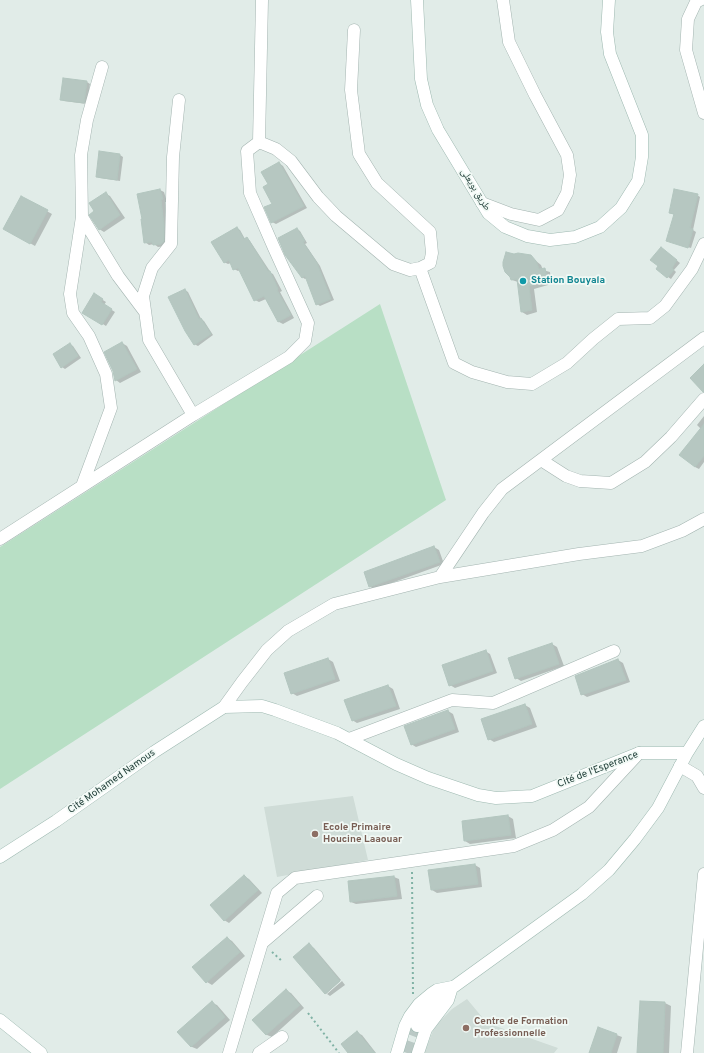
<!DOCTYPE html>
<meta charset="utf-8">
<style>
body{margin:0}
canvas{display:block;background:#e1ece8}
</style>
<canvas width="704" height="1053"></canvas>
<script>
const g = document.querySelector('canvas').getContext('2d');
g.lineJoin = 'round';
function fill(path, color) {
  g.fillStyle = color;
  g.fill(path, 'evenodd');
}
function toPath(rows) {
  const path = new Path2D();
  for (const r of rows) {
    path.moveTo(r[0], r[1]);
    for (let i = 2; i < r.length; i += 2) path.lineTo(r[i], r[i + 1]);
  }
  return path;
}
function strokePath(path, color, width, dash) {
  g.strokeStyle = color;
  g.lineWidth = width;
  g.lineCap = dash ? 'butt' : 'round';
  g.setLineDash(dash || []);
  g.stroke(path);
}
function drawText(font, color, halo, rows, align = 'center') {
  g.font = font + ' Overpass,"Noto Naskh Arabic",sans-serif';
  g.lineWidth = 3.5;
  g.setLineDash([]);
  g.textBaseline = 'middle';
  g.strokeStyle = halo;
  g.fillStyle = color;
  for (const [text, x, y, turn = 0] of rows) {
    g.save();
    g.translate(x, y);
    g.rotate((+turn || 0) * Math.PI / 180);
    g.textAlign = isNaN(turn) ? turn : align;
    if (halo) g.strokeText(text, 0, 0);
    g.fillText(text, 0, 0);
    g.restore();
  }
}
fill(toPath([
 [353,796,368,860,277,877,264,807],
 [467,999,487,1023,558,1048,554,1053,424,1053,435,1026,452,1009]
]), '#cfdcd7');
fill(toPath([
 [380,304,446,500,0,789,0,547]
]), '#b8dfc5');
fill(toPath([
 [87,82,90,84,87,104,64,101,61,99],
 [100,152,120,155,123,157,120,181,100,178,97,176],
 [279,163,283,166,307,208,276,224,272,222,273,205,269,185],
 [160,190,164,192,167,202,165,202,168,228,166,246,158,247,154,244,149,245,145,242,143,220,138,195],
 [106,194,110,196,125,218,104,232,99,229,95,211],
 [697,195,700,197,693,230,696,232,691,248,671,242,675,215,670,213],
 [21,197,52,214,35,246,5,229],
 [237,228,240,230,245,239,247,238,250,241,271,273,273,274,282,291,280,292,294,318,283,324,279,322,266,299,259,302,255,300,240,270,238,271,234,269,231,263,228,264,224,262],
 [297,229,300,231,307,243,305,244,320,266,334,300,320,306,317,304,307,278,305,279,302,277],
 [664,250,680,263,674,270,676,272,671,279,668,277],
 [514,256,530,256,541,265,543,270,550,272,551,281,548,285,534,289,537,312,527,315,522,312,518,282,512,280],
 [185,290,188,292,201,319,204,321,213,335,198,346,194,344],
 [95,295,106,302,104,305,115,312,106,326,84,312],
 [122,343,127,346,141,372,120,383,116,380],
 [70,344,73,346,81,358,65,369,62,367],
 [704,416,704,462,699,469,695,467,701,429,697,425],
 [434,547,439,550,444,564,375,589,370,587],
 [552,644,557,647,564,666,521,681,516,678],
 [485,651,490,654,497,673,455,688,450,685],
 [328,659,333,662,340,681,297,696,292,693],
 [618,660,623,663,630,682,587,697,582,694],
 [388,686,393,689,400,709,357,723,352,720,346,701],
 [525,705,530,708,537,727,494,742,489,739],
 [448,711,453,714,459,732,416,747,411,744],
 [508,816,513,819,516,838,470,844,465,841],
 [475,865,480,868,482,887,437,893,432,890],
 [244,876,249,879,262,893,229,923,224,920],
 [394,877,399,879,402,899,356,904,351,902],
 [227,938,232,941,245,956,212,985,207,982],
 [309,945,314,948,341,980,326,994,294,957],
 [342,981,345,985,330,996,327,994],
 [286,991,291,993,304,1008,272,1037,267,1035,254,1020],
 [212,1003,217,1005,230,1020,197,1049,192,1047,179,1032],
 [665,1003,671,1006,669,1053,638,1053],
 [598,1028,622,1037,617,1053,590,1053],
 [357,1033,362,1035,376,1053,350,1053]
]), '#0003');
const building = toPath([
 [63,78,87,81,84,103,60,100,63,78],
 [99,151,120,154,117,180,96,177,99,151],
 [279,162,304,206,271,223,264,207,272,204,263,187,268,184,261,172,279,162],
 [160,189,163,199,161,200,164,225,164,241,161,244,153,245,152,242,144,243,141,219,142,219,137,194,160,189],
 [674,189,698,194,690,228,693,229,688,248,666,241,674,214,669,213,674,189],
 [106,192,120,215,99,230,89,215,94,211,89,203,106,192],
 [21,196,48,210,30,244,3,229,21,196],
 [237,227,244,239,247,237,268,271,270,271,278,289,277,290,291,315,278,322,264,296,254,301,238,268,233,270,229,260,224,263,211,242,237,227],
 [297,228,305,241,303,242,317,263,331,299,316,305,305,276,302,278,285,255,278,238,297,228],
 [661,247,677,260,672,268,674,270,667,278,656,269,658,266,650,260,661,247],
 [506,252,514,254,518,253,531,255,536,261,539,269,545,268,547,278,543,282,529,286,532,310,521,312,517,279,511,280,510,277,505,272,503,266,503,262,506,252],
 [185,289,199,319,201,318,211,334,194,345,185,331,168,297,185,289],
 [94,293,103,299,101,302,112,309,102,325,82,313,94,293],
 [122,342,137,369,115,381,113,371,104,352,122,342],
 [70,343,78,356,61,368,53,354,70,343],
 [704,364,704,392,703,392,690,378,704,364],
 [704,424,704,456,695,467,679,455,704,424],
 [434,546,440,562,369,587,364,572,434,546],
 [552,643,559,664,515,679,508,658,552,643],
 [486,650,493,671,449,686,442,665,486,650],
 [328,658,335,679,291,694,284,673,328,658],
 [618,659,626,680,581,695,575,676,618,659],
 [388,685,396,706,352,721,344,700,388,685],
 [525,704,532,724,488,740,481,719,525,704],
 [448,710,455,729,411,745,404,726,448,710],
 [508,815,511,835,464,841,462,821,508,815],
 [475,864,478,884,431,890,428,870,475,864],
 [244,875,258,890,224,921,210,905,244,875],
 [394,876,397,896,350,902,348,881,394,876],
 [227,937,240,952,206,983,192,967,227,937],
 [309,943,340,981,325,994,293,957,309,943],
 [286,989,300,1005,266,1035,252,1020,286,989],
 [212,1001,225,1017,191,1047,177,1032,212,1001],
 [640,1001,665,1002,663,1053,637,1053,640,1001],
 [598,1027,617,1034,611,1053,589,1053,598,1027],
 [357,1031,375,1053,348,1053,341,1044,357,1031]
]);
fill(building, '#b6c7c1');
strokePath(building, '#b3c6bf', 1);
strokePath(toPath([
 [407,1053,417,1026]
]), '#bac9c5', 12, [12, 6]);
const street = toPath([
 [700,0,696,2,688,19,686,50,704,113],
 [102,67,87,120,81,155,82,217,118,276,145,312],
 [179,100,173,157,171,244,152,268,143,296,149,340,193,415,289,357,305,341,308,323,274,248,250,193,247,151,259,142,276,149,291,161,318,197,336,216,393,264,410,270,420,268,430,263,432,253,430,232,377,183,359,154,351,90,354,30],
 [259,142,262,0],
 [482,203,511,214,539,220,558,210,567,193,570,175,567,155,535,95,509,42,503,0],
 [82,217,70,294,73,313,89,336,106,374,111,408,82,486],
 [420,268,454,363,472,372,507,382,532,384,567,363,593,339,618,319,650,318,665,306,692,269,704,244],
 [541,460,566,476,580,481,611,483,645,462,671,437,704,399],
 [0,539,193,415],
 [440,577,579,554,642,546,682,531,704,519],
 [224,707,242,682,267,650,288,631,334,604,440,577,483,513,502,489,704,338],
 [349,739,452,700,493,703,614,651],
 [680,766,697,776,704,788],
 [262,943,317,896],
 [229,1053,277,893,295,878,514,846,553,830,589,807,639,753],
 [259,1053,282,1037],
 [687,1053,704,874]
]);
const secondary = toPath([
 [417,0,421,79,427,105,438,130,488,213,505,227,527,236,550,240,575,237,600,227,621,208,638,181,642,157,642,135,610,54,607,32,609,0],
 [0,857,56,821,154,752,224,707,262,706,275,710,337,733,396,764,428,778,478,795,496,798,532,796,639,753,687,753],
 [0,1020,41,1053],
 [417,1026,429,1008,441,996,582,894,609,870,635,839,658,808,687,753,704,726],
 [397,1053,405,1026,410,1016,419,1004,431,994,437,990,452,987,448,1000,426,1029,418,1053]
]);
strokePath(street, '#a3b4b0', 13);
strokePath(secondary, '#9eb9b1', 13);
strokePath(toPath([
 [412,872,413,994],
 [272,952,283,962],
 [308,1013,339,1053]
]), '#80b2a5', 2, [2, 3]);
strokePath(street, '#fff', 12);
strokePath(secondary, '#fff', 12);
for (const [x, y, r, color] of [
 [523,281,4,"#0f9aa8"],
 [315,834,4,"#8d6e63"],
 [466,1028,4,"#8d6e63"]
]) {
  const dot = new Path2D();
  dot.arc(x, y, r, 0, 2 * Math.PI);
  g.fillStyle = color;
  g.fill(dot);
  strokePath(dot, '#f1f9f5', 1.5);
}
drawText('10px', '#203e38', '#f1f9f5', [
 ["طريق بويعلى",475,190,58],
 ["Cité de l'Esperance",598,770,-21],
 ["Cité Mohamed Namous",112,782,-35]
]);
drawText('bold 10px', '#0d838f', '#f1f9f5', [
 ["Station Bouyala",531,281]
], 'left');
drawText('bold 10px', '#785e54', '#f1f9f5', [
 ["Ecole Primaire",323,828],
 ["Houcine Laaouar",323,840],
 ["Centre de Formation",474,1022],
 ["Professionnelle",474,1034]
], 'left');
</script>
